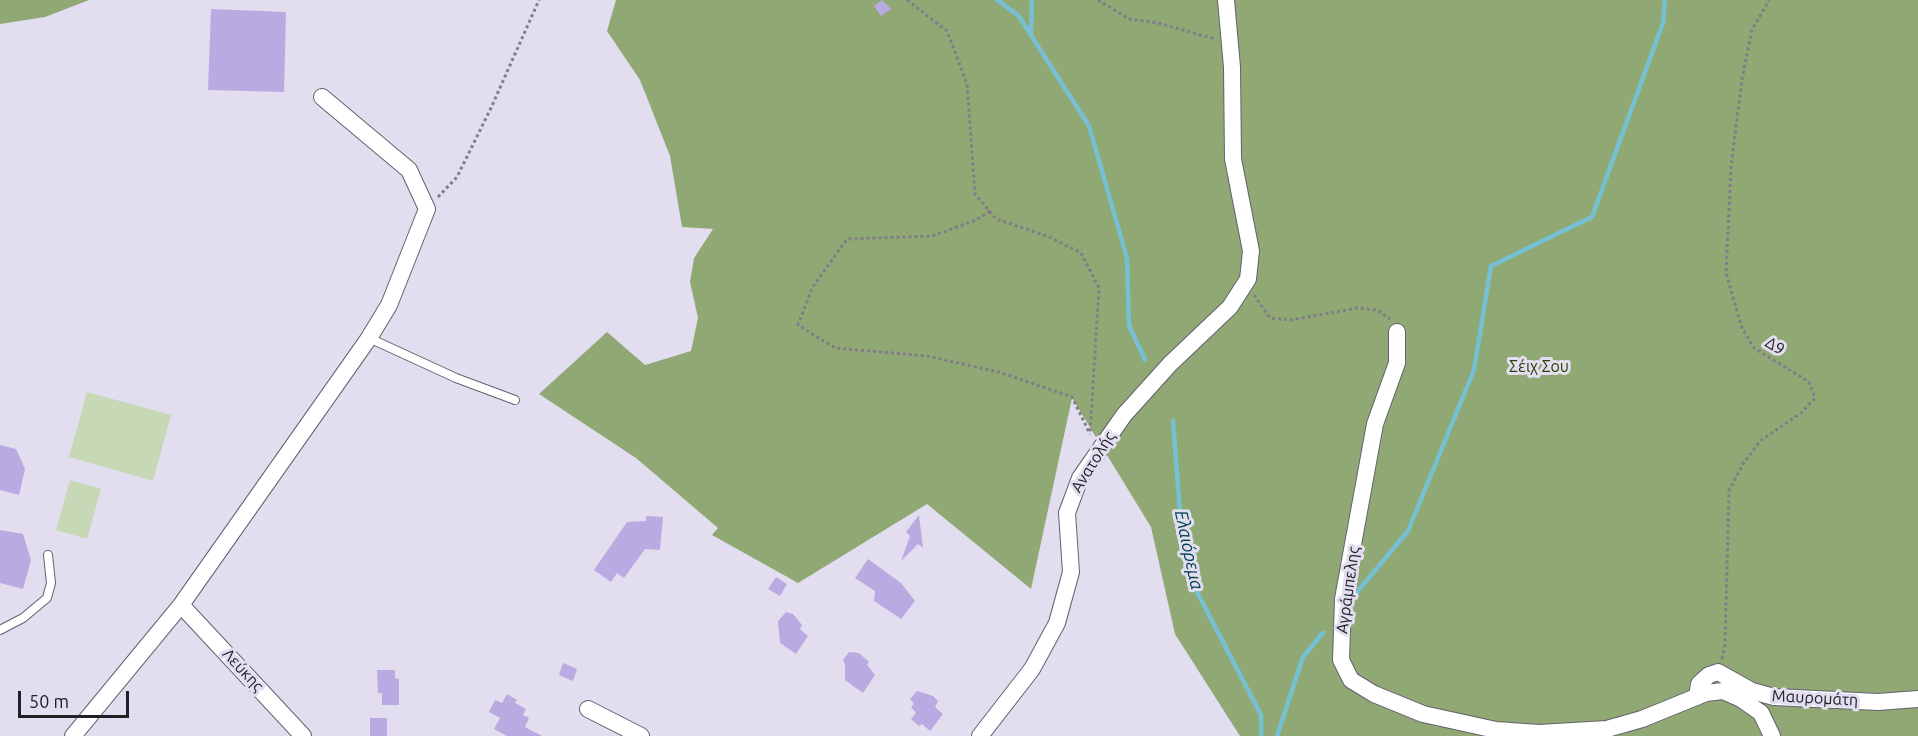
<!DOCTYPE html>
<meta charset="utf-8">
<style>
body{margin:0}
#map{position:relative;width:1918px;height:736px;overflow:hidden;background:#e2deef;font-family:Ubuntu,sans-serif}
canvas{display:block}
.scale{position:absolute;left:18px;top:691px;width:111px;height:27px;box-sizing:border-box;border:3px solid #222026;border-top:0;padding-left:8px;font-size:18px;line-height:21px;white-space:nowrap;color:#222026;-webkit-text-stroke:4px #e2deef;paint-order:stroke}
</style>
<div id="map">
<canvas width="1918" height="736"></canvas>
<div class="scale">50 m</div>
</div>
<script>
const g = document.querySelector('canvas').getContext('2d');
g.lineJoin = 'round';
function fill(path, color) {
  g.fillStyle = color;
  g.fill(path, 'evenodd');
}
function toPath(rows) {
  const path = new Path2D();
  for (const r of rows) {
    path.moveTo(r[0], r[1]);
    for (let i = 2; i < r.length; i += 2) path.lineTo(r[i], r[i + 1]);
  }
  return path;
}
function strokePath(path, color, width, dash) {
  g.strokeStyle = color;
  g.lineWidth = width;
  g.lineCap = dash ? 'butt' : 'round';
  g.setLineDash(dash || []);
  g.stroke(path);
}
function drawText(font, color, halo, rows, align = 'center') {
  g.font = font + ' Ubuntu,sans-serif';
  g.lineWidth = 6;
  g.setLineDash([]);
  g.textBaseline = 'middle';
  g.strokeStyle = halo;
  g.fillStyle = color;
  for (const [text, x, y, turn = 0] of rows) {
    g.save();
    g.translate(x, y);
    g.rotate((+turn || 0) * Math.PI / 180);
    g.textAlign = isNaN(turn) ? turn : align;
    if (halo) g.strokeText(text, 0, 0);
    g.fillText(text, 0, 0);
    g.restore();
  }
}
fill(toPath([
 [87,392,171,415,153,481,69,457],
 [70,480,101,489,87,539,56,530]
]), '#c7d8b6');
fill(toPath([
 [0,0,89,0,45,17,0,24],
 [616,0,1918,0,1918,736,1240,736,1175,634,1151,527,1072,398,1031,589,927,504,798,583,712,535,718,528,636,458,539,394,607,332,645,365,691,351,698,318,690,282,694,258,713,229,682,227,670,156,640,80,607,31]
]), '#90a874');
strokePath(toPath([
 [997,0,1018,15,1089,126,1127,258,1129,325,1145,360],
 [1031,35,1032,0],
 [1173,421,1181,525,1197,592,1261,715,1261,736],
 [1352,598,1408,531,1474,370,1491,266,1592,217,1663,23,1665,0],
 [1277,736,1303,657,1323,633]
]), '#77c0d3', 4.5);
fill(toPath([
 [882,0,891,9,881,16,874,6],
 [211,9,286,12,284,92,208,90],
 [0,445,16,449,25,469,19,495,0,490],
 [919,515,923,548,918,544,901,561,910,536,906,532],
 [646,516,663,517,660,550,645,549,624,578,617,573,611,582,594,570,627,522,646,521],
 [0,530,23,534,31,560,23,589,0,583],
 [868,559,901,583,915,601,901,619,874,601,875,591,855,578],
 [776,577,787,584,780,596,768,589],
 [786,612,793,614,802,625,800,629,808,636,796,654,780,643,778,621],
 [849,652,859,653,869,662,867,665,875,675,863,693,845,680,845,664,843,660],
 [563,663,577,669,573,681,559,675],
 [377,670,395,670,395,678,399,679,399,705,382,705,382,693,378,693],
 [917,691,933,696,938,701,935,707,943,714,930,731,922,724,919,726,911,719,916,713,911,707,914,704,910,699],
 [507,694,517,700,515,703,526,709,523,715,529,718,525,727,542,736,507,736,494,729,500,718,489,712,495,700,502,703],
 [370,718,387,718,387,736,370,736]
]), '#b9abe1');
const service = toPath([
 [369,338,456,378,515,400],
 [0,630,23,618,47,598,51,583,48,555]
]);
const minor = toPath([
 [1397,332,1397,363,1375,424,1343,599,1341,660,1351,680,1374,694,1423,714,1496,730,1539,733,1607,729,1642,719,1706,693,1723,691,1741,699,1761,713,1772,736],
 [181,605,303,736],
 [1697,697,1699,684,1709,675,1718,672,1752,691,1774,697,1878,702,1918,699],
 [588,709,641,736],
 [73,736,181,605,369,338,389,305,427,209,409,170,322,97],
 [980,736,1032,669,1057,623,1071,572,1067,513,1080,478,1124,415,1170,364,1230,307,1248,279,1251,251,1233,159,1232,67,1226,0]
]);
strokePath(service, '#64606f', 10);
strokePath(minor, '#64606f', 18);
strokePath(toPath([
 [907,0,947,31,967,84,975,194,996,219,1047,236,1081,253,1099,288,1090,433],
 [1098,0,1129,19,1158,23,1215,39],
 [438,197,457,177,491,108,539,0],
 [990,211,974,221,932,236,847,239,812,288,798,325,835,348,927,356,999,372,1072,397,1090,434],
 [1254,295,1270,318,1291,320,1358,308,1377,310,1390,319],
 [1722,659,1725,645,1729,491,1743,464,1760,441,1801,413,1815,398,1809,382,1754,348,1742,328,1726,273,1731,167,1742,79,1752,30,1769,0]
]), '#807d89', 3, [3, 3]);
strokePath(service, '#fff', 8);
strokePath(minor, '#fff', 16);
drawText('16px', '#222026', '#e2deef', [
 ["Δ9",1775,346,31],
 ["Ανατολής",1093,462,-58],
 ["Αγράμπελης",1348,590,-82],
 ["Λεύκης",243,670,47],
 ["Μαυρομάτη",1815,698,3]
]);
drawText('16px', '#2b4105', '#e2deef', [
 ["Σέιχ Σου",1539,367]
]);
drawText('italic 18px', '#004451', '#e2deef', [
 ["Ελαιόρεμα",1189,550,78]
]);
</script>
